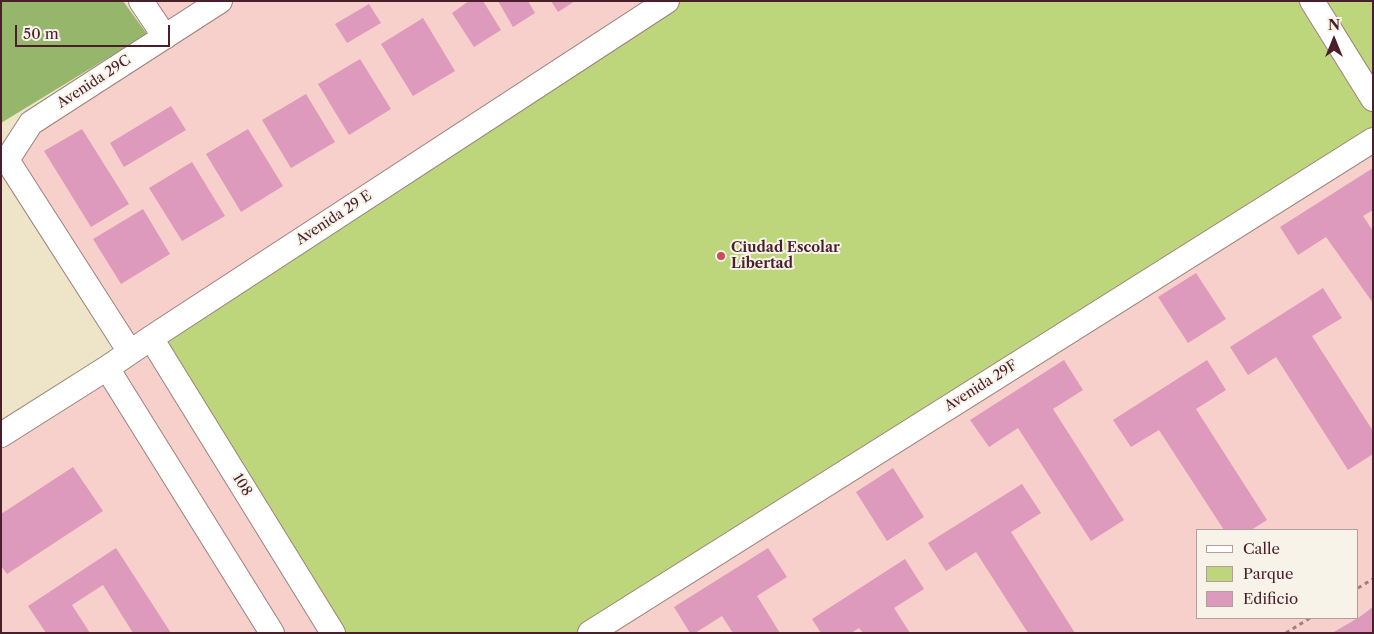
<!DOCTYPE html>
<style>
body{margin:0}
#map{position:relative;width:1374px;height:634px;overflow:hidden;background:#eee5c9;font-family:"Libre Caslon Text",serif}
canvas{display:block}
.frame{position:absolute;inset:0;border:2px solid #4a1f2b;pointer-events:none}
.legend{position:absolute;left:1196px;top:529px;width:162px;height:90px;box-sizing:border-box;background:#f7f3e8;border:1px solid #b29e9c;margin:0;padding:6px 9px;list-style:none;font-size:15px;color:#4a1f2b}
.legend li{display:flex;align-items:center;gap:10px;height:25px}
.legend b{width:25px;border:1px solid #b29e9c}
.north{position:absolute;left:1309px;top:15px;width:50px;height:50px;-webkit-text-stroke:4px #f7f3e8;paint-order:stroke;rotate:0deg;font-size:14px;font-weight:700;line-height:20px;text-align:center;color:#4a1f2b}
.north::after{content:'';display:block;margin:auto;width:18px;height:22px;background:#4a1f2b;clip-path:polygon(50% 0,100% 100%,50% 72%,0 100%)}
.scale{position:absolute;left:15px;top:25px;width:155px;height:22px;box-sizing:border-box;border:2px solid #4a1f2b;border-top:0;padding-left:6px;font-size:15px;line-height:18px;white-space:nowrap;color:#4a1f2b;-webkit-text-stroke:4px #f7f3e8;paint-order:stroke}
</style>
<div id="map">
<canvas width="1374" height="634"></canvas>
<div class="frame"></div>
<ul class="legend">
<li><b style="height:6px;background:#fff"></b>Calle</li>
<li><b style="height:14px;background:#bdd67b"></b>Parque</li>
<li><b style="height:14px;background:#dd9abc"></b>Edificio</li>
</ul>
<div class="north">N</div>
<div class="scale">50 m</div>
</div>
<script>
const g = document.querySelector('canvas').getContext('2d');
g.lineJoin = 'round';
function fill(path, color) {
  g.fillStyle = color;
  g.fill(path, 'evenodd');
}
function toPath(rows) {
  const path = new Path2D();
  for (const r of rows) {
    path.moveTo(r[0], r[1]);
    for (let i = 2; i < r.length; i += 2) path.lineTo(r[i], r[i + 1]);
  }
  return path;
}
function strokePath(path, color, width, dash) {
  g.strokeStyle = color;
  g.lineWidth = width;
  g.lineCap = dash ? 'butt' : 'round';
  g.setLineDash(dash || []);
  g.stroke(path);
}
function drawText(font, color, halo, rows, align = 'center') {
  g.font = font + ' "Libre Caslon Text",serif';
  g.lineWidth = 4;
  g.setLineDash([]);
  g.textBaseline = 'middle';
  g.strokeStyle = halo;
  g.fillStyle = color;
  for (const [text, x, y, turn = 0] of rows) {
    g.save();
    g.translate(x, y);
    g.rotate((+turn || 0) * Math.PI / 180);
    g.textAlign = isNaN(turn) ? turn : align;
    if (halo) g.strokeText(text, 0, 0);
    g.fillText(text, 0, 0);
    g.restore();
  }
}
fill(toPath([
 [141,1,1373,1,1373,633,1,633,1,435,130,352,7,160,31,123,164,37],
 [1198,530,1358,530,1358,618,1198,618]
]), '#f7d0cb');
fill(toPath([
 [667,1,1373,1,1373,140,590,633,333,633,151,338]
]), '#bdd67b');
fill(toPath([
 [1,1,123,1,147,34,1,123]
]), '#96b76b');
fill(toPath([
 [469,1,483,1,501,30,474,47,452,13],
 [498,1,528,1,535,13,513,27],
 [551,1,575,1,558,12],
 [369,4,381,23,347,43,335,24],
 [423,18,455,71,413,96,381,44],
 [360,59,391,109,349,135,318,84],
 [306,94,335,142,291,168,262,120],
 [171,106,186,130,124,167,110,143],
 [82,129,129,204,91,227,44,151],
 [248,129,283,186,241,212,206,154],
 [192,162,225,216,182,241,149,188],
 [1373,168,1373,210,1363,216,1373,231,1373,303,1326,237,1298,255,1280,227],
 [143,209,170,254,121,284,93,239],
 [1196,273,1226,319,1188,343,1158,297],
 [1323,288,1342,318,1312,336,1373,431,1373,454,1348,470,1276,357,1248,375,1230,347],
 [1064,360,1083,390,1053,409,1124,520,1091,541,1018,428,989,447,970,420],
 [1207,360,1226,390,1196,409,1267,520,1251,530,1224,530,1159,430,1131,447,1113,420],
 [73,467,103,511,7,574,1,566,1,514],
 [893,468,924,517,887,541,856,492],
 [1022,484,1041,513,1011,532,1075,633,1028,633,976,552,946,571,928,543],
 [116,548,171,633,133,633,103,585,72,605,90,633,46,633,28,606],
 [768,548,787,577,757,596,780,633,733,633,722,616,695,633,690,633,674,607],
 [905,559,924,589,894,608,910,633,863,633,859,628,851,633,821,633,812,619],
 [1373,607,1373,633,1332,633,1358,618]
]), '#dd9abc');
const minor = toPath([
 [141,1,165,37],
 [1312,1,1373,99],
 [151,338,333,633],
 [130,352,7,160,31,123,220,1],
 [107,368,272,633],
 [1,435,107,368,151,338,667,1],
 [590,633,1373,140]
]);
strokePath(minor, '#9c827a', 26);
strokePath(toPath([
 [1358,588,1373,579],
 [1286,633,1310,618]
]), '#9c827a', 3, [4, 4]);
strokePath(minor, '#fff', 24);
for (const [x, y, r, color] of [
 [721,256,5,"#d1495b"]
]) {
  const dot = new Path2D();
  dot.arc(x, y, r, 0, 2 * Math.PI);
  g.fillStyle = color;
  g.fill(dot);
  strokePath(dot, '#f7f3e8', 2);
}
drawText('14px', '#4a1f2b', '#f7f3e8', [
 ["Avenida 29C",94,82,-33],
 ["Avenida 29 E",334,218,-33],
 ["Avenida 29F",981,386,-32],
 ["108",242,485,58]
]);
drawText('bold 14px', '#4a1f2b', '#f7f3e8', [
 ["Ciudad Escolar",731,248],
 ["Libertad",731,264]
], 'left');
</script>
